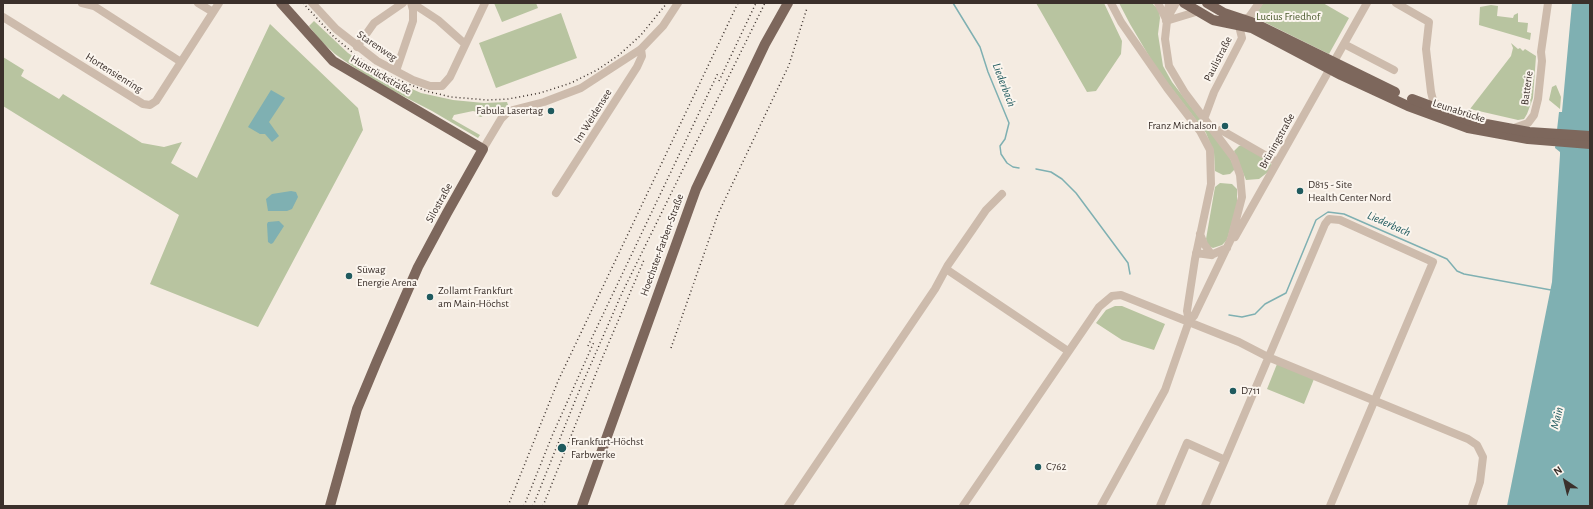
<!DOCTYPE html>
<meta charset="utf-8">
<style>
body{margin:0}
#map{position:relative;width:1593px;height:509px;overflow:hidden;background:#f4ebe1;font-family:"Alegreya Sans",sans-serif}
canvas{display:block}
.frame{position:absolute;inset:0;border:4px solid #3b302b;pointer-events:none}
.north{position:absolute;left:1545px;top:461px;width:40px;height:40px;-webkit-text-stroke:3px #fbf5ee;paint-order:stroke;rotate:325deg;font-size:11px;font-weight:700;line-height:16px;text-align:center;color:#3b302b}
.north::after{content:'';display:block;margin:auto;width:14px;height:18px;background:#3b302b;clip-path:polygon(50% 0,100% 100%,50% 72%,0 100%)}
</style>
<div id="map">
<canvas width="1593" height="509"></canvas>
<div class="frame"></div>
<div class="north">N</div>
</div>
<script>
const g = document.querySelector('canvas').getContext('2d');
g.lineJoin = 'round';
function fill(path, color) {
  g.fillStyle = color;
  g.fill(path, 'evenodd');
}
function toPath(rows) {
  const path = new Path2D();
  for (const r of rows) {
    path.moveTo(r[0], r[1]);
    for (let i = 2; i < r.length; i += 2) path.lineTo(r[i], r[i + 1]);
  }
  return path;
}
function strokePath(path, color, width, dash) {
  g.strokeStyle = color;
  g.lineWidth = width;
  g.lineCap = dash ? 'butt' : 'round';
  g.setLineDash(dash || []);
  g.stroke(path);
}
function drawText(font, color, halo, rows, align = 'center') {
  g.font = font + ' "Alegreya Sans",sans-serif';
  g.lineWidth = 4;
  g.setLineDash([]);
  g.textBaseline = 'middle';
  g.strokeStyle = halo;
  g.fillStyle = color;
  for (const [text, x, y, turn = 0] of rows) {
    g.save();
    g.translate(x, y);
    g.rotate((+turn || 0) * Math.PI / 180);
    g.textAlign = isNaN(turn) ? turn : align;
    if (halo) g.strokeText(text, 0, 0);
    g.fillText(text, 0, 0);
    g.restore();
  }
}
fill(toPath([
 [494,3,536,3,538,8,502,22],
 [1036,3,1104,3,1122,41,1121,54,1096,91,1087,92],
 [1119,3,1152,3,1159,10,1160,18,1158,34,1163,66,1172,82,1229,156,1235,169,1230,174,1223,175,1215,171,1214,153,1206,133,1156,68,1130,24],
 [1263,3,1323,3,1349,18,1329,54,1254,17],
 [1491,5,1498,6,1497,16,1513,18,1514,15,1518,13,1518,22,1528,23,1527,32,1531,33,1530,40,1479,25,1480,7],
 [561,13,577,58,496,88,479,43],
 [314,21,348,53,383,76,421,93,453,100,484,103,507,102,508,105,495,116,488,113,481,117,478,116,477,112,473,111,454,115,452,119,480,135,478,138,432,111,378,83,352,66,335,54,320,40,309,26],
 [270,24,358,108,363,130,258,327,150,284,179,215,3,106,3,57,24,70,21,76,59,99,63,94,142,143,164,147,182,142,171,163,197,178],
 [1511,43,1518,49,1520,48,1523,51,1525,49,1536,56,1533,98,1527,114,1524,119,1518,120,1470,109,1511,56,1513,48],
 [1556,85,1561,97,1560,109,1549,100,1552,87],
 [1243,145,1271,163,1272,166,1268,172,1259,179,1246,180,1234,151,1239,146],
 [1220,183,1232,184,1237,189,1237,205,1227,240,1222,245,1213,248,1208,246,1206,239,1215,187],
 [1115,306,1122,306,1165,324,1154,350,1122,340,1096,323,1106,310],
 [1277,364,1314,379,1304,404,1267,389]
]), '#b8c4a0');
fill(toPath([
 [1572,3,1590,3,1590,506,1507,506,1552,282,1560,155,1560,152,1555,148,1559,112,1562,112],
 [271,90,285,98,269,122,279,136,272,142,265,134,260,134,248,127],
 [291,191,296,192,298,197,292,209,287,211,268,211,266,199,272,194],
 [279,221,284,226,273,243,271,244,268,242,267,224,268,222]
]), '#7fb0b2');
strokePath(toPath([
 [953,3,980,47,988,72,1009,123,1005,139,1000,146,1001,154,1007,163,1013,167,1019,168],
 [1036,169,1051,172,1062,179,1076,193,1128,263,1130,274],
 [1229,315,1242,317,1255,314,1265,304,1286,293,1316,220,1328,212,1344,214,1447,259,1457,271,1464,274,1551,290]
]), '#7fb0b2', 1.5);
strokePath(toPath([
 [82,3,94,6,181,62],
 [198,3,213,12],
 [312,3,336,29,377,61,413,80,430,86,442,86,450,77,485,3],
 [412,3,438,20,465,44],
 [1111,3,1121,22,1167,88,1200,131,1210,150,1211,184,1195,259,1187,311,1189,321],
 [1158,3,1166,19],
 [1396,3,1429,22,1426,49,1431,92,1433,100,1441,110],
 [1169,15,1176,3],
 [3,17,143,104,150,105,156,101,219,3],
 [1244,19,1249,17,1259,3],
 [1166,21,1199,11],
 [1344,44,1394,70],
 [357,47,374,23,403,3],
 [396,71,413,21,413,10,411,3],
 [1204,119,1214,92,1240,42,1242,38,1239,26],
 [1511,129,1528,123,1534,115,1538,99,1542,61,1541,52,1548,3],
 [1221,130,1277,162],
 [483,149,501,119,509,111,544,102,581,88,641,49,663,26,678,3],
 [556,193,637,67,642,56,641,49],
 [1200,234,1204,244,1212,255],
 [1235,237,1367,3],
 [1196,253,1211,255,1227,248],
 [946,269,1068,351],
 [1225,460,1325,224,1329,219,1340,220,1433,262,1330,506],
 [788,506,935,289,948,265,973,229,986,210,1002,194],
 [963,506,1099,307,1112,296,1121,295,1239,342,1268,357,1468,439,1477,445,1483,457,1480,482,1472,506],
 [1101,506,1165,390,1189,321,1194,316,1231,239,1242,197,1240,175,1234,158,1185,93,1169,66,1165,39,1169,3],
 [1160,506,1187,443,1225,460,1205,506]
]), '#cdbbac', 8);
strokePath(toPath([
 [281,3,333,61,483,149,447,213,418,267,377,361,357,409,330,506],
 [1184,3,1213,20,1252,28,1341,75,1408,106,1468,128,1528,139,1590,144],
 [1207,3,1224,13,1254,23,1395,92],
 [582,506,696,189,765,44,788,3]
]), '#7d675c', 10);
strokePath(toPath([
 [303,3,334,37,363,61,381,73,426,91,451,97,488,100,508,99,540,93,571,83,597,70,619,55,641,35,667,3],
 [719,81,756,3],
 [588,346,718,73],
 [671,348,718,214,789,65,807,8],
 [508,506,558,381,738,3],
 [524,506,552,436,594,342],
 [533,506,577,396,622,293,765,3],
 [543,506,601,361,644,260]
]), '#3b302b', 1.5, [1, 3]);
strokePath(toPath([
 [1412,99,1468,120,1486,124,1529,132,1590,136]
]), '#7d675c', 10);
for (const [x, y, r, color] of [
 [551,111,4,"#1f5a5e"],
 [1225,126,4,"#1f5a5e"],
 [1300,191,4,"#1f5a5e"],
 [349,276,4,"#1f5a5e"],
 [430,297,4,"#1f5a5e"],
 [1233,391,4,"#1f5a5e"],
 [562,448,5,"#1f5a5e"],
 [1038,467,4,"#1f5a5e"]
]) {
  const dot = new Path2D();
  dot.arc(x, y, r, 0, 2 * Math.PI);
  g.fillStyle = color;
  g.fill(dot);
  strokePath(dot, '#fbf5ee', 1.5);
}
drawText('11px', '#4a5a2e', '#fbf5ee', [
 ["Lucius Friedhof",1288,17]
]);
drawText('11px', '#3b302b', '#fbf5ee', [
 ["Starenweg",377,46,34],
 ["Paulistraße",1218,59,-63],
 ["Hortensienring",114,73,32],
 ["Hunsrückstraße",381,75,30],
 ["Batterie",1527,88,-82],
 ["Leunabrücke",1459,111,18],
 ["Im Weidensee",593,116,-58],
 ["Brüningstraße",1277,141,-61],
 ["Silostraße",439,203,-61],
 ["Hoechster-Farben-Straße",662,245,-70]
]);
drawText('11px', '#3b302b', '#fbf5ee', [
 ["Fabula Lasertag",543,111,"right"],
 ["Franz Michalson",1217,126,"right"],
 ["D815 - Site",1308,185],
 ["Health Center Nord",1308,198],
 ["Süwag",357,270],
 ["Energie Arena",357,283],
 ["Zollamt Frankfurt",438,291],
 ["am Main-Höchst",438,304],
 ["D711",1241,391],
 ["Frankfurt-Höchst",571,442],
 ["Farbwerke",571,455],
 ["C762",1046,467]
], 'left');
drawText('italic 12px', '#1f5a5e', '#fbf5ee', [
 ["Liederbach",1004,85,69],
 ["Liederbach",1389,224,24],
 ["Main",1557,418,-77]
]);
</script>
